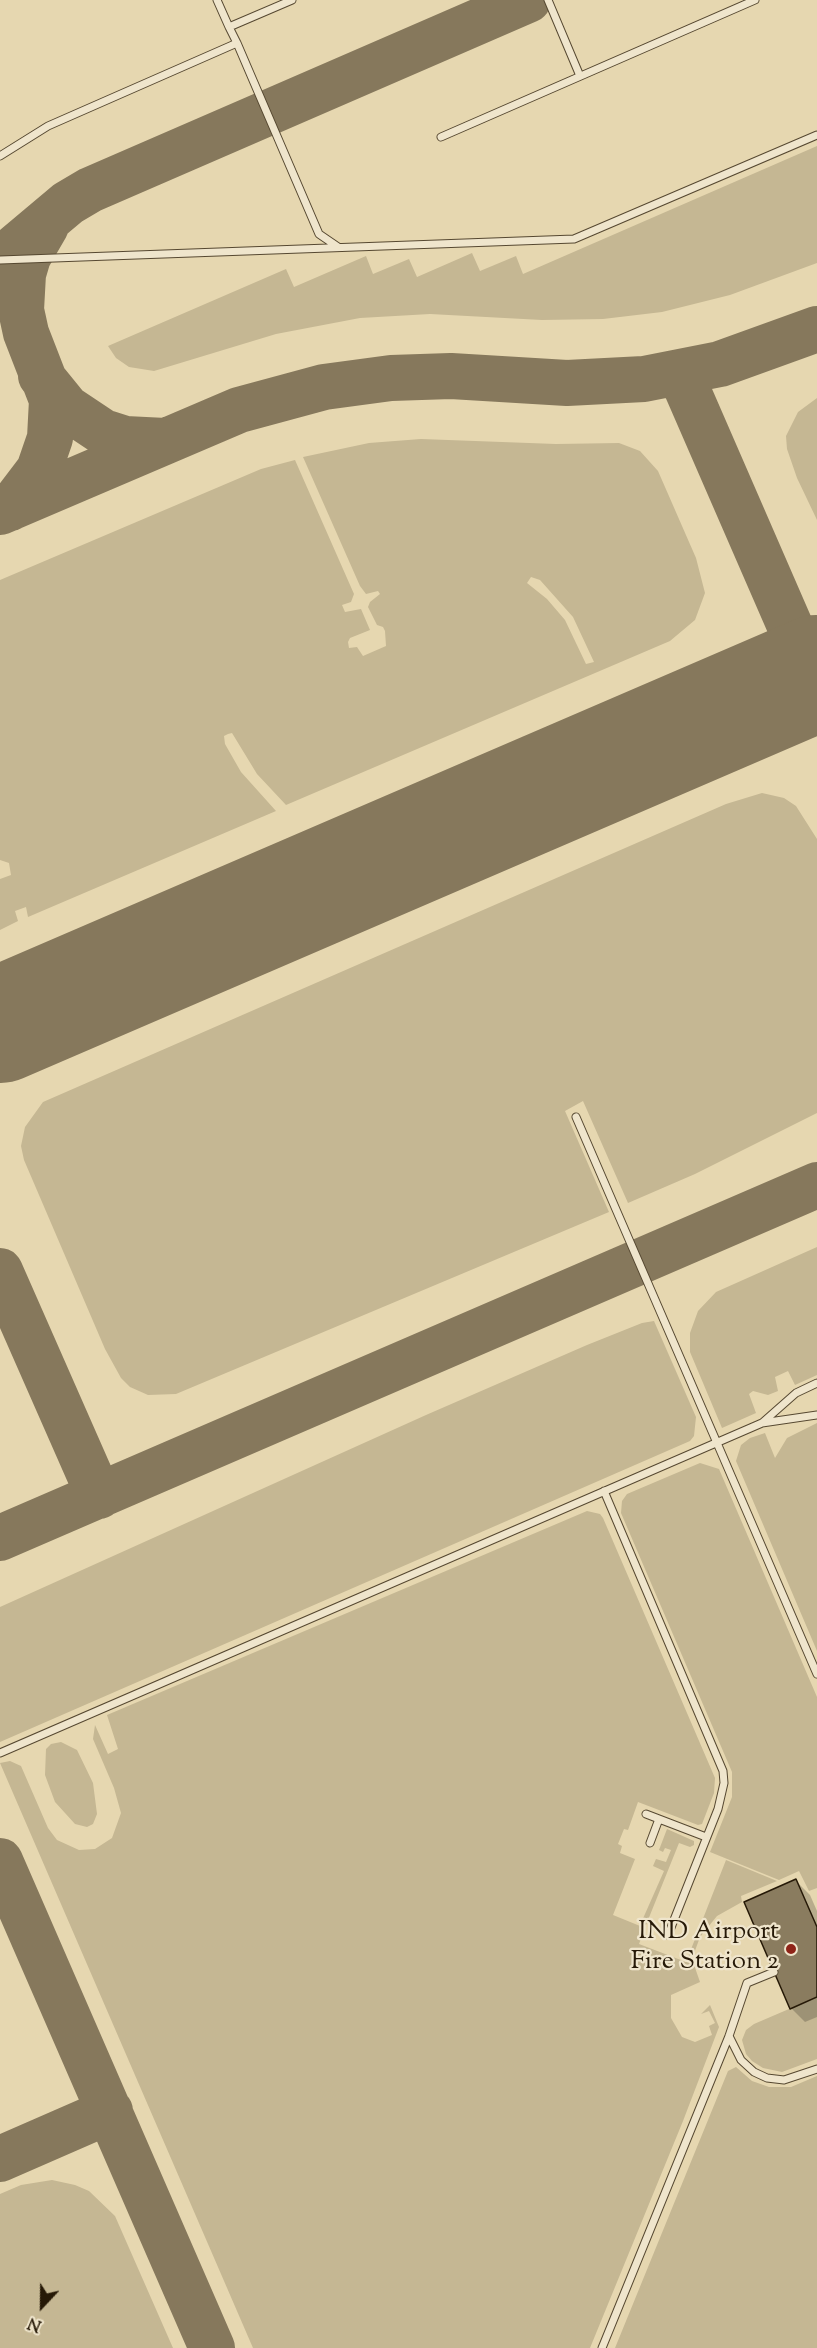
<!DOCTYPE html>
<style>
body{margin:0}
#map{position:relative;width:817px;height:2348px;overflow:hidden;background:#e6d7b0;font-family:"Sorts Mill Goudy",serif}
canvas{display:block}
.north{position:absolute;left:12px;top:2276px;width:60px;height:60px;-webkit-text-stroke:4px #efe5cc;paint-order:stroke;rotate:202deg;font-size:16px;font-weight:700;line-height:24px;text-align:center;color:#261907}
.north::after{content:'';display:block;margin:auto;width:21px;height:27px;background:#261907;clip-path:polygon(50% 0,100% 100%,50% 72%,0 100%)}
</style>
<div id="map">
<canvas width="817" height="2348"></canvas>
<div class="north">N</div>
</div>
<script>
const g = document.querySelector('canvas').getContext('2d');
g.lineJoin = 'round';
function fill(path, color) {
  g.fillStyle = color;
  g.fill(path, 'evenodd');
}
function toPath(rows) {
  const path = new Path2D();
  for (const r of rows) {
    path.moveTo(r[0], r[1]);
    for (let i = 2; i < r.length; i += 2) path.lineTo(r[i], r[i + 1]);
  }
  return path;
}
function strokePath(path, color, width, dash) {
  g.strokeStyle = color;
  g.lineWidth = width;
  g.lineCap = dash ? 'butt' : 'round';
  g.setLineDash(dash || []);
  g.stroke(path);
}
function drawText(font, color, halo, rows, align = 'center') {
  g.font = font + ' "Sorts Mill Goudy",serif';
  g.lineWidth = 4.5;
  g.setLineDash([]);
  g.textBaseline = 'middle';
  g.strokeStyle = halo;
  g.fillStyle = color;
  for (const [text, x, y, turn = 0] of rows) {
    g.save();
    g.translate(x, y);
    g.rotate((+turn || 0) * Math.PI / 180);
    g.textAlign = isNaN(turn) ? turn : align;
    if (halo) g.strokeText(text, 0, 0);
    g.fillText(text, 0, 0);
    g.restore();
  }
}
fill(toPath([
 [817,146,817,263,730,295,662,312,603,319,542,320,430,314,360,318,276,334,154,371,129,367,116,358,108,346,286,269,294,287,366,256,373,274,409,259,417,277,472,253,480,271,516,256,523,274],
 [817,398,817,520,797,478,787,449,786,436,798,412],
 [421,439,556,444,619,443,640,451,658,471,696,558,705,593,695,620,670,641,286,805,257,774,232,733,228,734,224,736,225,744,241,772,276,811,28,917,26,907,15,911,18,921,0,930,0,879,11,875,9,863,0,860,0,580,261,469,295,460,354,594,351,602,342,605,345,612,361,609,370,630,350,638,348,642,349,648,357,647,363,656,386,646,385,631,383,627,377,625,368,607,370,602,380,594,378,591,366,594,360,586,303,457,369,443],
 [531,577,540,580,573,617,594,662,586,664,565,620,547,599,527,583],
 [762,793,784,798,796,806,817,839,817,1113,695,1174,628,1203,583,1101,565,1111,609,1212,176,1394,148,1395,130,1387,121,1378,105,1349,24,1160,21,1146,25,1127,43,1102,726,804],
 [817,1247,817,1375,795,1385,788,1371,775,1377,778,1391,768,1395,753,1391,749,1394,756,1413,722,1428,690,1352,690,1333,698,1311,716,1292],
 [654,1321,696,1417,694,1436,690,1441,0,1742,0,1607,426,1415,587,1345,642,1323],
 [817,1423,817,1651,736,1461,741,1445,750,1438,765,1433,775,1458,787,1438],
 [700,1463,719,1469,817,1697,817,1888,809,1891,799,1871,779,1880,710,1852,732,1797,732,1772,621,1513,622,1501,627,1494],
 [587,1511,600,1514,603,1518,715,1778,714,1793,702,1824,698,1825,638,1802,628,1830,624,1829,618,1844,622,1846,620,1853,635,1859,613,1915,645,1928,639,1944,686,1962,726,1860,777,1881,741,1896,742,1902,717,1916,700,1937,692,1959,700,1982,671,1995,671,2018,682,2037,695,2042,712,2035,709,2026,715,2023,709,2011,701,2014,710,2005,719,2027,683,2121,590,2348,253,2348,0,1763,10,1761,21,1766,48,1828,57,1840,79,1850,95,1849,112,1838,121,1813,114,1788,93,1739,95,1725,108,1754,118,1749,107,1715],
 [61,1742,77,1750,93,1783,97,1814,93,1824,87,1827,75,1824,55,1802,45,1775,46,1749,51,1744],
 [667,1829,694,1841,694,1845,690,1847,679,1843,646,1925,641,1923,664,1871,653,1866,656,1859,666,1862,671,1850,665,1848,663,1852,659,1850],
 [817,1997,817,2059,782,2072,763,2068,752,2061,746,2054,742,2040,746,2030,754,2024],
 [736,2067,752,2081,769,2087,791,2087,817,2076,817,2348,615,2348,728,2071],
 [52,2180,75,2185,89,2191,115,2216,173,2348,0,2348,0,2194,21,2185]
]), '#c5b793');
fill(toPath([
 [796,1881,810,1895,817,1911,817,2017,805,2022,791,2008]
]), '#0003');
strokePath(toPath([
 [0,260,68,203,90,190,528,0],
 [680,373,817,688],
 [41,376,67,408,103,432,125,439,165,441],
 [10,508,39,470,50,438,52,400,26,333,21,310,23,274,28,257,46,226],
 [0,512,239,410,324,387,391,378,451,376,567,383,644,379,720,364,817,329],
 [0,1271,99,1496],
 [0,1538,817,1185],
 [0,1861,212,2348],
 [0,2159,110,2111]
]), '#86785c', 46);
strokePath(toPath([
 [0,1025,817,673]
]), '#86785c', 116);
const building = toPath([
 [796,1879,817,1927,817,1997,790,2009,744,1902,796,1879]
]);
fill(building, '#8a7c5f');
strokePath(building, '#261907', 1.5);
const lane = toPath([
 [217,0,229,27],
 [548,0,580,76],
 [237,43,319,234,338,247],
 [441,137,755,0],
 [0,156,48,126,237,43,229,27,292,0],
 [0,260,574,239,817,135],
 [576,1117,817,1674],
 [762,1423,817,1415],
 [604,1491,723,1771,724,1783,718,1809,668,1935],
 [0,1753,762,1423,796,1393,817,1383],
 [646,1814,706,1837],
 [650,1843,659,1819],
 [729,2036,741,2060,754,2072,767,2078,784,2080,817,2069],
 [602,2348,729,2036,747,1983,774,1972]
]);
strokePath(lane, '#564831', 9);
strokePath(lane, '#efe5cc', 7);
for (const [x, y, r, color] of [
 [791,1949,6,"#8f2418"]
]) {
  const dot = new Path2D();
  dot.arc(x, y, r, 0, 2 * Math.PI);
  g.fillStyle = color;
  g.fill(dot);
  strokePath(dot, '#efe5cc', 2);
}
drawText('26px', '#261907', '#efe5cc', [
 ["IND Airport",779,1934],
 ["Fire Station 2",779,1964]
], 'right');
</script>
